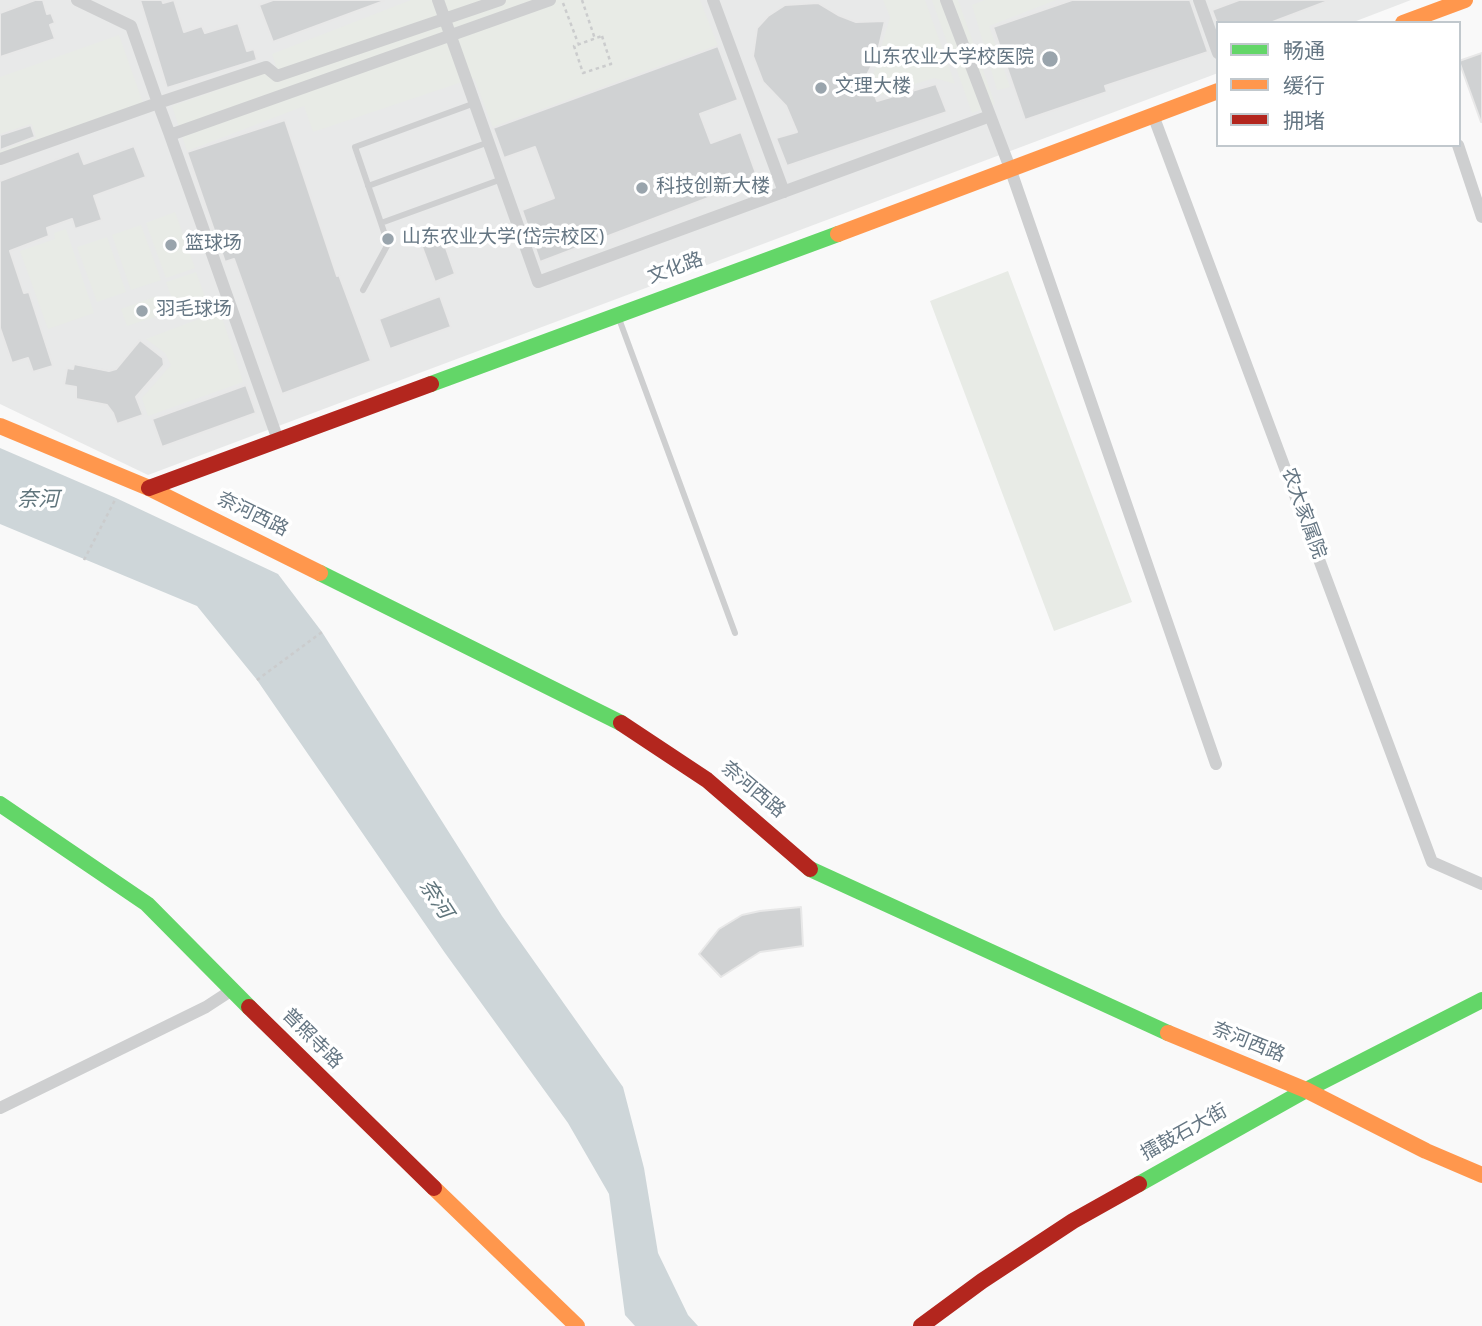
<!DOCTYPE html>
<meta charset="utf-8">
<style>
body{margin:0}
#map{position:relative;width:1482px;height:1326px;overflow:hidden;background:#f9f9f9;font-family:Overpass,"Noto Sans SC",sans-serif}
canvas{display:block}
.legend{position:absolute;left:1216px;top:21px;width:245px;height:126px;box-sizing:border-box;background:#fff;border:2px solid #c1c8cd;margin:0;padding:9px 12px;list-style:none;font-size:21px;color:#657683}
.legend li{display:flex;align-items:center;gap:14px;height:35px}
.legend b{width:35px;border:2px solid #c1c8cd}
</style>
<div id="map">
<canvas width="1482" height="1326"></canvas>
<ul class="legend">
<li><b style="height:9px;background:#63d668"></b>畅通</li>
<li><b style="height:9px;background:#ff974d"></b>缓行</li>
<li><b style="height:9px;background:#b3261e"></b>拥堵</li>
</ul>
</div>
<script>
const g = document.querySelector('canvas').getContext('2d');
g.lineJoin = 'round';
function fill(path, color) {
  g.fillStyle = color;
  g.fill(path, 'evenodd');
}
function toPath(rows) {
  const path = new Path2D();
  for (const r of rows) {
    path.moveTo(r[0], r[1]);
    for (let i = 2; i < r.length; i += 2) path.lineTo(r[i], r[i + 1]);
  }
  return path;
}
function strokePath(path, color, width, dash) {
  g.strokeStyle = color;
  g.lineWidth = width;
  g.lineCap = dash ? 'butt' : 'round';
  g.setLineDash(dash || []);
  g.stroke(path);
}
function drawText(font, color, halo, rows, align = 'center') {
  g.font = font + ' Overpass,"Noto Sans SC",sans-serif';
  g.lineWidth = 7;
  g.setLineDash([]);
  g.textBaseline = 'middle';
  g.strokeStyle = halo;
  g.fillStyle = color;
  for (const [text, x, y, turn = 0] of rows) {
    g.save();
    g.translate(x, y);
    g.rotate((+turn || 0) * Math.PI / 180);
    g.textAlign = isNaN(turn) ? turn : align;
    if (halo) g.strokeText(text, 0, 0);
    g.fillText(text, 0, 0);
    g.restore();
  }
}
fill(toPath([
 [0,0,1411,0,1351,23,1218,23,1218,73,148,475,0,404]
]), '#e8e9e9');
fill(toPath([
 [411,0,700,0,718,46,493,128,474,78,313,132,304,106,187,151,172,106,277,69,272,54],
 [883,0,925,0,955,84,934,78,881,95,873,76,890,17],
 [932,0,958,0,995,104,972,113],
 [985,0,1056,0,989,26,1010,87,997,90,972,5],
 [119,35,143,103,0,154,0,77],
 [175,212,195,268,166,278,146,223],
 [141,225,161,280,131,290,112,235],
 [66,229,94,313,48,329,20,251,55,239,54,233],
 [107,237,126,292,97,302,77,247],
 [1008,271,1132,602,1054,631,930,301],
 [196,272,206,300,176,310,166,282],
 [157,296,163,314,127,326,121,309],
 [220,311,243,382,148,416,142,398,171,365,165,353,146,339]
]), '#e8ebe6');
fill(toPath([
 [0,448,116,498,278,574,322,632,502,916,623,1087,644,1168,658,1253,688,1315,698,1326,635,1326,625,1315,609,1194,568,1123,445,953,257,680,197,606,0,524]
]), '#ced6d9');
const building = toPath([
 [35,0,43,0,47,14,51,13,55,23,50,25,55,39,0,57,0,13,35,0],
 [140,0,162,0,163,3,174,0,184,32,202,26,205,33,238,23,247,51,254,49,257,60,167,88,140,0],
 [273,0,383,0,384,1,273,42,259,5,273,0],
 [1072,0,1190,0,1208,52,1105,86,1107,92,1025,120,993,27,1072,0],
 [1239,0,1328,0,1328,1,1270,23,1218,23,1218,26,1212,10,1239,0],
 [818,3,838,15,856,22,885,21,877,55,867,75,877,101,936,84,947,112,787,166,776,138,797,132,786,106,763,82,753,56,757,28,768,16,785,5,818,3],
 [718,46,738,100,700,114,711,143,741,132,758,179,540,262,522,210,554,198,535,147,504,158,493,128,718,46],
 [1482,53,1482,122,1481,122,1459,61,1482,53],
 [285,120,337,276,339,275,371,361,282,394,234,259,225,262,187,152,285,120],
 [31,125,35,137,0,150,0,135,31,125],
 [134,146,146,177,94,196,102,220,75,229,72,219,47,228,49,236,10,251,24,293,29,292,53,366,33,372,28,358,12,363,0,328,0,181,79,151,84,164,134,146],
 [439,228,455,274,435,282,418,236,439,228],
 [440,296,451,327,390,349,379,319,440,296],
 [140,340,163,358,164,365,136,397,143,415,117,424,113,413,107,405,76,399,76,387,64,385,67,368,73,369,74,364,109,371,116,369,140,340],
 [246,385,256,413,162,447,152,419,246,385],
 [801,907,803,946,760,952,721,977,699,954,719,929,742,915,760,911,801,907]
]);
fill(building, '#d0d2d3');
strokePath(building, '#e8e8e8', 2);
strokePath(toPath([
 [582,0,595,39],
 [563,3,578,43],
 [602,36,611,64,583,73,574,46,602,36],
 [84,560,116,498],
 [257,680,322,632]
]), '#cbcccd', 2.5, [3.5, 3.5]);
strokePath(toPath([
 [475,103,355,147,381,223,502,179],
 [368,186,489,142],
 [363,290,388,244,381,223],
 [618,316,735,633]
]), '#cecfd0', 6);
strokePath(toPath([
 [438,0,538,282,990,116],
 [713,0,784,192],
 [946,0,1010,168,1216,764],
 [1199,0,1218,53],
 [1153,115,1432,862,1482,884],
 [170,135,158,103,266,67,277,76,500,0],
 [1458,145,1482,217],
 [0,159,158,103,131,26,77,0],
 [278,440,170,135,550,0],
 [0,1108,206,1007,232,990]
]), '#cecfd0', 12);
strokePath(toPath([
 [431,384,838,234],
 [320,573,621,723],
 [0,804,147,904,249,1007],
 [810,869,1168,1033],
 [1139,1184,1306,1090,1482,1000]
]), '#63d668', 16);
strokePath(toPath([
 [1403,23,1465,0],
 [838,234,1218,91],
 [0,426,149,488,320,573],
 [1168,1033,1306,1090,1426,1151,1482,1175],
 [434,1188,577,1326]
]), '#ff974d', 16);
strokePath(toPath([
 [149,488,431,384],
 [621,723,707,780,810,869],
 [249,1007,434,1188],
 [921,1326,982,1281,1073,1221,1139,1184]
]), '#b3261e', 16);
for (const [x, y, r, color] of [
 [1050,59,9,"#99a4ac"],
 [821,88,7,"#99a4ac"],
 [642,188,7,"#99a4ac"],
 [388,239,7,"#99a4ac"],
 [171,245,7,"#99a4ac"],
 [142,311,7,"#99a4ac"]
]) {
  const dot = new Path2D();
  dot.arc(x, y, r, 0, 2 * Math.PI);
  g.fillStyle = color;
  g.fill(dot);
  strokePath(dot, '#fff', 2.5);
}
drawText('19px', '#657683', '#fff', [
 ["山东农业大学校医院",1034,59,"right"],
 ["文理大楼",835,88],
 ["科技创新大楼",656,188],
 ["山东农业大学(岱宗校区)",402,239],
 ["篮球场",185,245],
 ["羽毛球场",156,311]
], 'left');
drawText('19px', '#657683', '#fff', [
 ["文化路",676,270,-20],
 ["农大家属院",1302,514,70],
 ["奈河西路",252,516,26],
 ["奈河西路",752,791,40],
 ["普照寺路",311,1040,45],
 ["奈河西路",1248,1044,22],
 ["擂鼓石大街",1185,1134,-29]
]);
drawText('italic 21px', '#60757c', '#fff', [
 ["奈河",38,502],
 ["奈河",434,900,57]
]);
</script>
